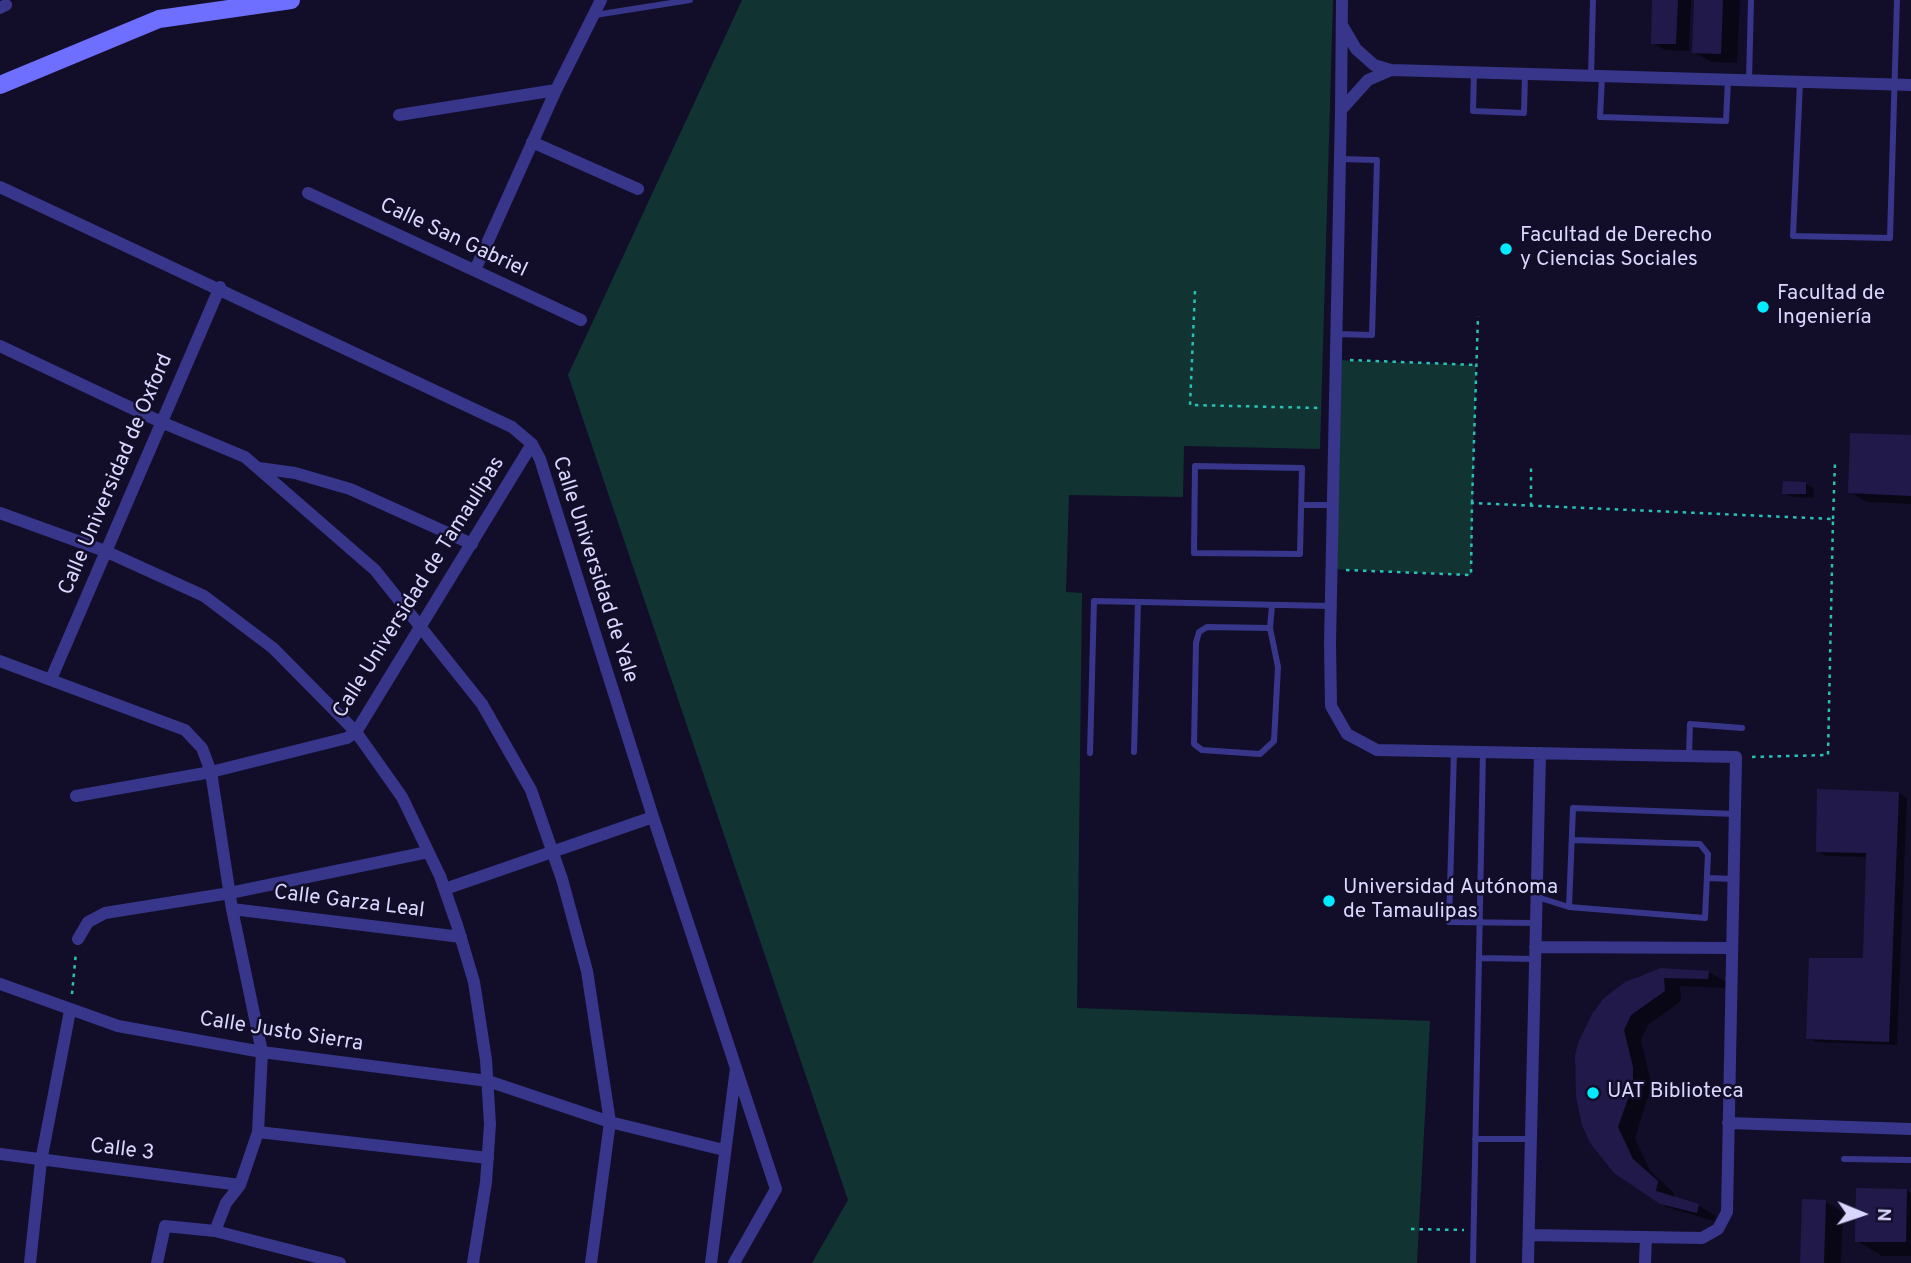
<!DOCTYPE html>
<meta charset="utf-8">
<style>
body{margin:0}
#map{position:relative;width:1911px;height:1263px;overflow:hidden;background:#120e29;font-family:Overpass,sans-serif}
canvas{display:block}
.north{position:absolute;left:1827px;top:1179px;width:70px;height:70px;-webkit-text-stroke:5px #120e29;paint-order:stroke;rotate:92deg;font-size:19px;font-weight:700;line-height:28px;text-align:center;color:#dad7ff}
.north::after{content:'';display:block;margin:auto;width:24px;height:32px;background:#dad7ff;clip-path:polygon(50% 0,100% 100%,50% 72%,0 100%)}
</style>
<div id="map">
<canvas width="1911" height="1263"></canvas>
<div class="north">N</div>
</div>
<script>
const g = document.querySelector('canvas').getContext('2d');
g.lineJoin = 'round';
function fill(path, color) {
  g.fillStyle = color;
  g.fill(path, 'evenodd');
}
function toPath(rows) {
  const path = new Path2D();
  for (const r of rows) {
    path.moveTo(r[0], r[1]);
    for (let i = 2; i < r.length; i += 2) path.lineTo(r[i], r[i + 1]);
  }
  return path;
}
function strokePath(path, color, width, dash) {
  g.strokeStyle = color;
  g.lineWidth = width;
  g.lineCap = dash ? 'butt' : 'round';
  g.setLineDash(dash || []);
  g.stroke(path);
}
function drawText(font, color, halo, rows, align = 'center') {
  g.font = font + ' Overpass,sans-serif';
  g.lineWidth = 5;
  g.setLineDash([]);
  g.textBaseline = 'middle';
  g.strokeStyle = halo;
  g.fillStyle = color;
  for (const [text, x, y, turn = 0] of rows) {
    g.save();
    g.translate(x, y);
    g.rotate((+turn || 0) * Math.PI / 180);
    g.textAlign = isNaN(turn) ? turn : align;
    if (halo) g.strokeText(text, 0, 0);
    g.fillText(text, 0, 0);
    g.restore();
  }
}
fill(toPath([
 [742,0,1333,0,1320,449,1184,446,1183,497,1069,495,1066,592,1082,593,1077,1008,1430,1021,1417,1263,812,1263,848,1200,568,375],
 [1335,360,1476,365,1471,575,1331,569]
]), '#113432');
fill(toPath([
 [1654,0,1691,0,1689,51,1665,50,1652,43],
 [1696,0,1740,0,1737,63,1711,62,1694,52],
 [1911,437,1911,504,1867,502,1850,492],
 [1806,484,1814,488,1813,498,1792,497,1784,493],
 [1818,791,1899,793,1907,798,1897,1045,1816,1042,1808,1038,1865,959,1868,857,1826,856,1818,851],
 [1661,970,1709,972,1726,982,1725,988,1680,986,1681,1001,1648,1025,1641,1040,1650,1078,1649,1094,1635,1138,1650,1171,1674,1193,1673,1198,1699,1206,1716,1216,1714,1221,1666,1207,1615,1172,1583,1124,1575,1070,1579,1043,1617,990,1638,976],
 [1907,1191,1911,1193,1911,1256,1882,1256,1857,1241],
 [1826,1202,1843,1212,1841,1263,1801,1263]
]), '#0007');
fill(toPath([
 [1652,0,1678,0,1676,44,1651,44],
 [1694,0,1723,0,1721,54,1692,53],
 [1850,433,1911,435,1911,496,1848,493],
 [1783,481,1806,482,1806,494,1782,494],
 [1817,789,1899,792,1889,1042,1806,1039,1809,958,1863,958,1866,853,1816,852],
 [1661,968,1709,971,1708,979,1664,978,1665,991,1631,1015,1624,1030,1633,1067,1633,1084,1618,1127,1633,1159,1658,1181,1656,1191,1699,1204,1697,1213,1660,1204,1614,1173,1590,1143,1582,1125,1576,1097,1575,1056,1578,1043,1592,1014,1604,998,1625,982],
 [1856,1188,1907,1189,1906,1242,1855,1242],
 [1802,1199,1826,1200,1824,1263,1800,1263]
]), '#22194b');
strokePath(toPath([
 [1195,291,1190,405,1320,408],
 [1350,360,1476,365],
 [1472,503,1478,316],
 [1531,506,1531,465],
 [1833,519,1835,462],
 [1346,570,1471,575,1472,503,1833,519,1828,755,1750,757],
 [72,994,76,952],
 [1411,1229,1464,1230]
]), '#28c2b5', 2.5, [3.5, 5]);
strokePath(toPath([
 [595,15,690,0],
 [1474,73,1473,111,1524,113,1525,74],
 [1591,76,1593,0],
 [1602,77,1600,117,1726,121,1728,80],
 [1749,81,1751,0],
 [1800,82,1793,236,1890,238,1897,0],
 [1336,334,1372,335,1377,160,1340,159],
 [1195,466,1302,468,1300,554,1194,553,1195,466],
 [1301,505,1332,505],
 [1270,628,1207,627,1199,632,1196,643,1194,744,1202,750,1260,754,1274,741,1278,667,1270,628,1272,605],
 [1454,751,1449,922,1536,923],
 [1134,752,1138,602],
 [1090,753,1094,601,1330,606],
 [1689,756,1690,724,1742,728],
 [1572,840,1700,844,1708,854,1705,918,1569,907,1573,808,1735,814],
 [1707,878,1734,879],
 [1537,897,1569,907],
 [1479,958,1535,959],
 [1475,1139,1531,1139],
 [1844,1159,1911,1160],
 [1473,1263,1483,751]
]), '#37368b', 6);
strokePath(toPath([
 [0,8,6,5],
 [1342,25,1356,49,1374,65,1391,70],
 [1341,110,1342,0],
 [399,115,556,90],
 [532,142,638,189],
 [0,187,512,427,532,444,540,459,653,817,776,1189,734,1263],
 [308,193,581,320],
 [475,270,556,90,601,0],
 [0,346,161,422,245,457,375,570,482,704,531,790,562,879,587,971,610,1122,591,1263],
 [259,468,295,473,350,489,472,544],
 [0,513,105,551,204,596,273,648,356,732,402,797,440,876,457,925,474,982,486,1060,490,1124,486,1182,473,1263],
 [0,661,185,730,202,748,211,772,232,909,262,1052,258,1132,240,1185,226,1203,215,1231],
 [51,679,220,287],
 [76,796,211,772,347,738,356,732,532,444],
 [445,889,653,817],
 [232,909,461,937],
 [78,939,88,922,105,913,230,893,428,852],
 [1535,947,1732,948],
 [0,984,118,1026,262,1052,488,1081,610,1122,724,1150],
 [1728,1123,1911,1129],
 [258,1132,488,1158],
 [0,1154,240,1185],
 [1529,1235,1702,1238,1718,1229,1727,1212,1736,757,1377,750,1347,734,1331,706,1330,643,1341,110,1368,80,1391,70,1911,85],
 [30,1263,41,1161,70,1011],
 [157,1263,165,1226,215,1231,340,1263],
 [711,1263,736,1068],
 [1528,1263,1540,753],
 [1645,1263,1646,1237]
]), '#37368b', 12);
strokePath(toPath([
 [0,85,159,19,291,0]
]), '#6e6eff', 18);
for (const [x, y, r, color] of [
 [1506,249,7,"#03ecff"],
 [1763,307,7,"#03ecff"],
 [1329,901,7,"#03ecff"],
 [1593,1093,7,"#03ecff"]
]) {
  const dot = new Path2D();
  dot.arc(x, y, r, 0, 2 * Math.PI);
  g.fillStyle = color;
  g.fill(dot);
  strokePath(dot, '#120e29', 2.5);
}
drawText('21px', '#dad7ff', '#120e29', [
 ["Facultad de Derecho",1520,237],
 ["y Ciencias Sociales",1520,261],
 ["Facultad de",1777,295],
 ["Ingeniería",1777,319],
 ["Universidad Autónoma",1343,889],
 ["de Tamaulipas",1343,913],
 ["UAT Biblioteca",1607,1093]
], 'left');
drawText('21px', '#dad7ff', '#120e29', [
 ["Calle San Gabriel",453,239,25],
 ["Calle Universidad de Oxford",117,475,-67],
 ["Calle Universidad de Yale",594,570,72],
 ["Calle Universidad de Tamaulipas",420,588,-58],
 ["Calle Garza Leal",349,903,7],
 ["Calle Justo Sierra",281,1033,9],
 ["Calle 3",122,1151,7]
]);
</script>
